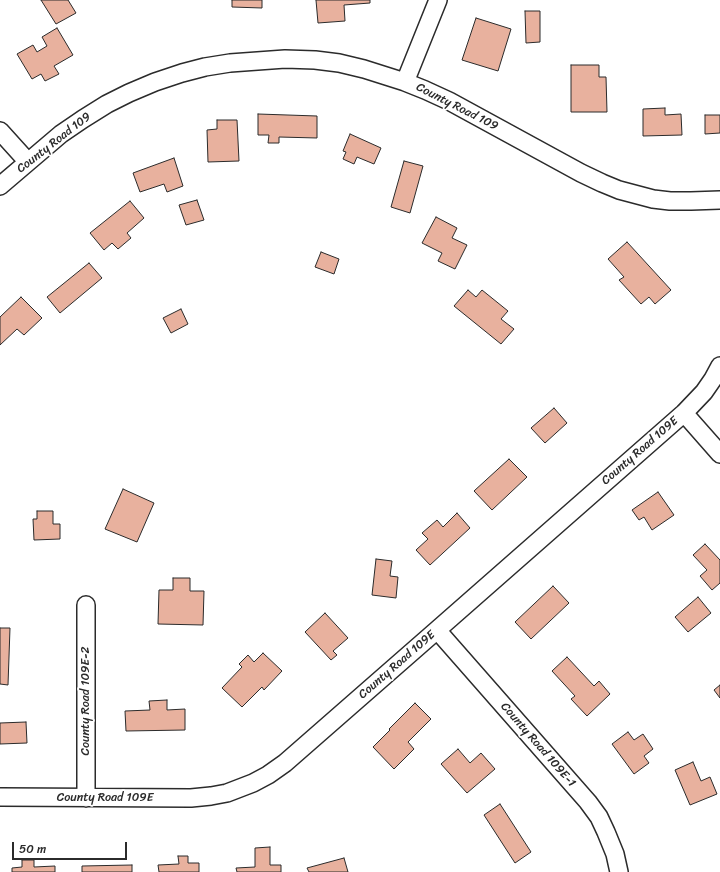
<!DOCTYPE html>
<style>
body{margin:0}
#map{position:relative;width:720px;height:872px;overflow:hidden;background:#fff;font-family:Sriracha,sans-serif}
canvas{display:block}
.scale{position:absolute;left:12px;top:842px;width:115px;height:18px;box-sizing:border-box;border:2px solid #2b2b2b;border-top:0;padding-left:5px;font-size:12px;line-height:14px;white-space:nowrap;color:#2b2b2b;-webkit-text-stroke:3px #fff;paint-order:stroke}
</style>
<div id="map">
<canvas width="720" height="872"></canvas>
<div class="scale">50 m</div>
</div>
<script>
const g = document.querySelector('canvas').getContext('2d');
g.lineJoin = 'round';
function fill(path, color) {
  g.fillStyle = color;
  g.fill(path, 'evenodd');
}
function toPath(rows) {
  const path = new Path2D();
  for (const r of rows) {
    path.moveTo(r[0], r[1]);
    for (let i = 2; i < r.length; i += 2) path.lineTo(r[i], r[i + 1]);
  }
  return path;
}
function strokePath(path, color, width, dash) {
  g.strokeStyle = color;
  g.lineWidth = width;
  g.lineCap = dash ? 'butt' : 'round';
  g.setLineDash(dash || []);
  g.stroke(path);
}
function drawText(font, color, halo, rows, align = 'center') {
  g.font = font + ' Sriracha,sans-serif';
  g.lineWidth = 3.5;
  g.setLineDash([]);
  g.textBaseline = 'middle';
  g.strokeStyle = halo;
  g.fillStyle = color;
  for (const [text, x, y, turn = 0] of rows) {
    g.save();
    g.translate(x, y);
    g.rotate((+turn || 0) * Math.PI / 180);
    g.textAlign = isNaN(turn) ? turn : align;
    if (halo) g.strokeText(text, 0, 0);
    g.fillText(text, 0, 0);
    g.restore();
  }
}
const building = toPath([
 [41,0,68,0,76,13,56,24,41,0],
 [232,0,262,0,262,8,232,7,232,0],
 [316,0,370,0,370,3,344,5,345,21,318,23,316,0],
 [525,11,540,11,540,42,526,43,525,11],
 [476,18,511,29,498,71,462,60,476,18],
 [57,28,73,55,54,66,59,74,45,81,41,74,32,79,17,54,33,45,37,52,47,46,42,37,57,28],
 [571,65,599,65,599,77,606,77,607,112,571,112,571,65],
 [665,108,665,115,681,114,682,135,643,136,643,109,665,108],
 [258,114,317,116,317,138,279,137,279,143,268,143,269,135,258,135,258,114],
 [705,115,720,115,720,133,705,134,705,115],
 [217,120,237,120,239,161,208,162,207,130,217,129,217,120],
 [350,134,381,148,374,164,357,157,354,164,343,159,346,152,343,151,350,134],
 [174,158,183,186,167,192,164,184,140,192,133,173,174,158],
 [404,161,423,166,410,213,391,207,404,161],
 [197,200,204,220,186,225,179,205,197,200],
 [130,201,144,218,127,233,131,238,118,249,112,243,104,250,90,233,130,201],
 [436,217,457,228,452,238,467,245,455,269,438,261,442,253,422,243,436,217],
 [627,242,671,290,655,304,649,297,641,304,619,280,624,277,608,259,627,242],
 [321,252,339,259,334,274,315,267,321,252],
 [89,263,102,278,60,313,47,297,89,263],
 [468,290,476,297,482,290,508,311,501,319,514,329,501,344,454,306,468,290],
 [21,297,42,318,24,335,17,329,0,345,0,317,21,297],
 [181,309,188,324,171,333,163,318,181,309],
 [554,408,567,423,545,443,531,428,554,408],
 [509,459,527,477,492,510,474,491,509,459],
 [123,489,154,503,137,542,105,529,123,489],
 [658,492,674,515,652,530,644,517,639,520,632,510,658,492],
 [37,511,53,511,53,524,60,524,60,539,34,540,33,519,37,519,37,511],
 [457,513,470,528,430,565,416,550,428,539,422,533,437,520,443,527,457,513],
 [705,544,720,560,720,583,712,590,700,576,707,570,693,555,705,544],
 [376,559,392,561,390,576,398,577,396,598,372,595,376,559],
 [173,578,190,578,190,591,204,591,203,625,158,624,159,590,173,590,173,578],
 [553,586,569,603,531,639,515,622,553,586],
 [698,597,711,613,688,632,675,617,698,597],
 [325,613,348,638,333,651,337,655,331,660,305,632,325,613],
 [0,628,10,628,8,685,0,684,0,628],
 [263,653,282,671,264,690,262,687,242,707,222,688,242,667,239,664,248,655,254,662,263,653],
 [567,657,594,686,599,681,610,694,587,716,571,699,575,696,552,671,567,657],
 [720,685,720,698,714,690,720,685],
 [167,700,167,710,185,709,185,730,126,731,125,711,150,710,149,701,167,700],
 [415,703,431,719,408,742,414,749,394,769,373,747,390,730,389,729,415,703],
 [26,722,27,743,0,744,0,723,26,722],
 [628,732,634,740,643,734,653,749,644,756,649,763,634,774,612,744,628,732],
 [458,749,470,763,481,753,495,769,467,793,441,764,458,749],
 [693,762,701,781,710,777,717,794,690,805,675,770,693,762],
 [500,804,531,852,515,863,484,815,500,804],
 [270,847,270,865,281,865,281,872,237,872,236,868,255,867,255,848,270,847],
 [178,856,188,856,188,863,199,863,199,872,159,872,158,865,179,864,178,856],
 [344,858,348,872,309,872,307,868,344,858],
 [22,860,34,860,34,867,55,866,55,872,12,872,12,868,22,867,22,860],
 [132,865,132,872,82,872,82,866,132,865]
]);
fill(building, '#e8b19e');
strokePath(building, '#2b2b2b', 1);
const street = toPath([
 [405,82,438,0],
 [0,131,28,162],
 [0,186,61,134,83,119,107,104,129,93,155,82,182,73,205,67,230,63,285,59,315,60,339,63,364,69,405,82,425,90,449,101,581,173,602,183,619,190,653,199,670,201,691,201,720,200],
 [684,413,720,454],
 [437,630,588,802,599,817,606,832,615,854,619,872],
 [0,797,191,798,211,796,227,793,253,783,268,775,285,763,437,630,684,413,704,392,713,379,720,366],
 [86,798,86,605]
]);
strokePath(street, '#2b2b2b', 20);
strokePath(street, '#fff', 17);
drawText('12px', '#2b2b2b', '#fff', [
 ["County Road 109",457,107,27],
 ["County Road 109",54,143,-38],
 ["County Road 109E",640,451,-41],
 ["County Road 109E",397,665,-41],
 ["County Road 109E-2",86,701,-90],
 ["County Road 109E-1",538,745,49],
 ["County Road 109E",105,798]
]);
</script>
